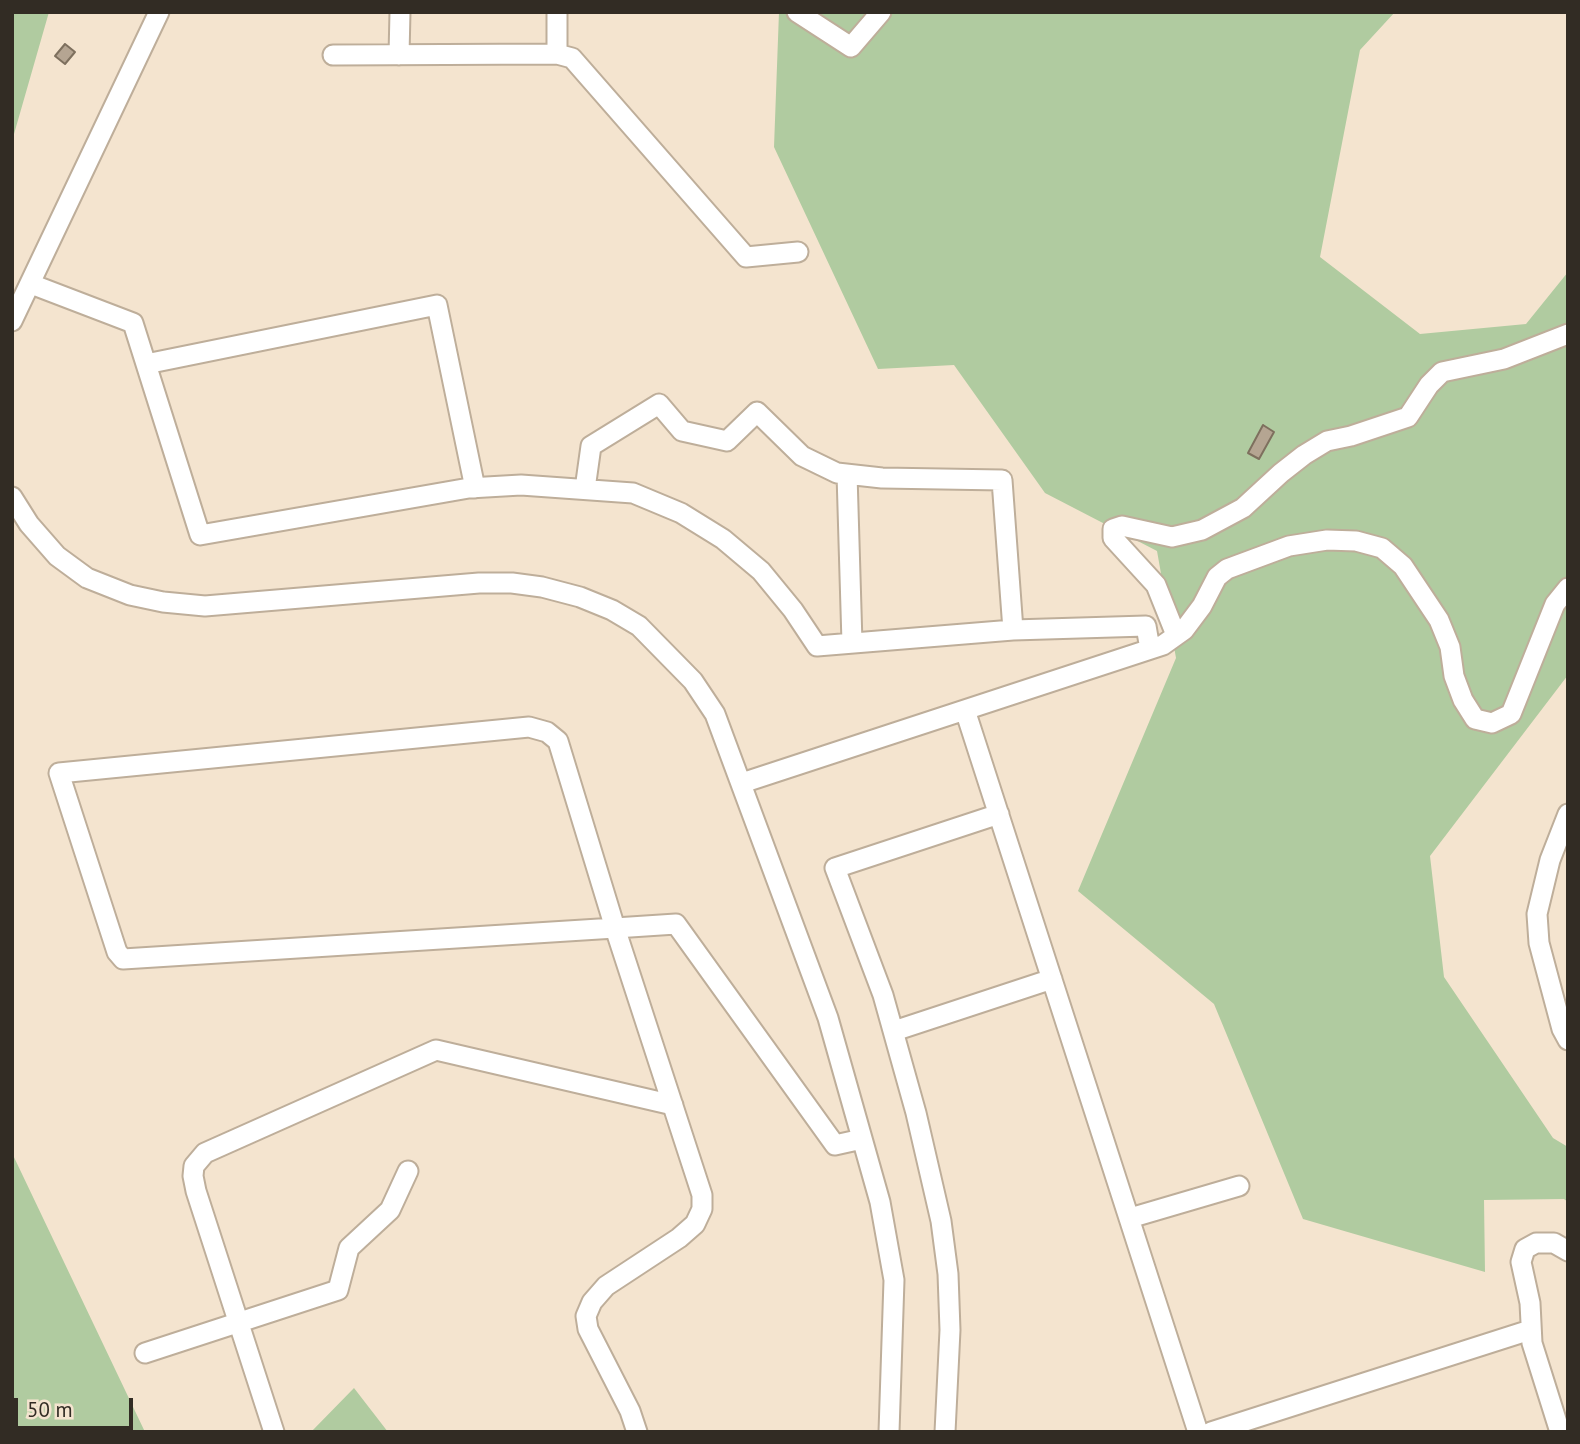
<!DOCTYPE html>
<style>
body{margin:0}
#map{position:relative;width:1580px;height:1444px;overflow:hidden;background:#f4e4cf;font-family:"PT Sans",sans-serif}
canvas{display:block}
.frame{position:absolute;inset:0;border:14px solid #322c24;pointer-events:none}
.scale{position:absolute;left:14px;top:1398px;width:119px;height:32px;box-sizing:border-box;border:4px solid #322c24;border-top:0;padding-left:9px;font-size:21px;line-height:24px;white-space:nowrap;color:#322c24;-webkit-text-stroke:5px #f4e4cf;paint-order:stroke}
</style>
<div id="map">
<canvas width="1580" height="1444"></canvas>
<div class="frame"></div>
<div class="scale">50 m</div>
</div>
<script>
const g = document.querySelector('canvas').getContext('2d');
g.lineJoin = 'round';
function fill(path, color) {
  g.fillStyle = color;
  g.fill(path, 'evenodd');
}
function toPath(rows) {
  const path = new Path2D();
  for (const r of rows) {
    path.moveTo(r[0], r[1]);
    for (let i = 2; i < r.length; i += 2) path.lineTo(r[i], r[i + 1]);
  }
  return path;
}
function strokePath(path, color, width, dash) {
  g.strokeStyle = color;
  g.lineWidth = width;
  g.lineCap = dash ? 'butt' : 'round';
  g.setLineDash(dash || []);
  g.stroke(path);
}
fill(toPath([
 [12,12,49,12,12,141],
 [779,12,1395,12,1360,50,1320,257,1420,334,1526,324,1568,272,1568,675,1430,856,1444,977,1553,1138,1568,1147,1568,1202,1564,1199,1484,1200,1485,1272,1303,1219,1214,1004,1078,891,1176,658,1157,551,1045,493,954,365,878,369,774,147],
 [12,1153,145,1432,12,1432],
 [354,1388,388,1432,311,1432]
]), '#b0cba0');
const building = toPath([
 [65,44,75,52,65,64,55,56,65,44],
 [1263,425,1274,432,1259,459,1248,453,1263,425]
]);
fill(building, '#b5a592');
strokePath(building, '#7e705e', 2);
const minor = toPath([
 [557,12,557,54],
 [797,12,851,47,881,12],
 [333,55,557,54,572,58,746,257,798,252],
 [399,55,400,12],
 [31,284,133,323,200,535,469,488,521,485,633,493,681,513,723,539,761,571,793,610,817,646,1013,630,1146,626,1150,649],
 [12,321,159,12],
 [146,364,437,305,475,488],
 [847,474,852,643],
 [585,489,591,446,659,404,682,431,727,441,757,412,802,456,837,473,882,478,1002,480,1013,630],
 [12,497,29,524,57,556,87,578,130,595,163,602,205,606,479,583,512,583,542,587,580,597,612,610,639,626,693,681,715,714,828,1018,880,1202,894,1280,889,1432],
 [1176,635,1156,585,1113,538,1113,529,1122,526,1172,537,1202,530,1243,508,1281,473,1304,455,1327,441,1351,436,1408,417,1429,385,1442,372,1504,359,1568,334],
 [965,710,1198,1432],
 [742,783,1163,645,1184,630,1202,606,1217,577,1227,569,1289,546,1327,540,1356,541,1382,548,1403,566,1439,620,1450,647,1454,676,1463,700,1475,719,1492,723,1511,714,1555,604,1568,588],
 [1568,814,1550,860,1537,914,1539,943,1562,1029,1568,1040],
 [894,1031,1052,979],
 [1130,1218,1239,1186],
 [145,1353,338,1290,349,1248,390,1210,408,1171],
 [274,1432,196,1191,193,1176,194,1166,205,1153,436,1050,673,1105],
 [637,1432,630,1411,588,1329,586,1316,592,1302,606,1286,679,1238,695,1224,702,1209,702,1195,615,928,558,741,547,732,529,727,59,773,117,952,123,959,615,928,676,924,835,1145,862,1139],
 [945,1432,950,1330,948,1274,941,1221,916,1113,883,995,835,868,999,814],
 [1211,1432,1530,1330],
 [1560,1432,1532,1343,1530,1303,1521,1262,1525,1249,1536,1243,1554,1243,1568,1251]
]);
strokePath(minor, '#beae9a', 23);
strokePath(minor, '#fff', 19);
</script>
